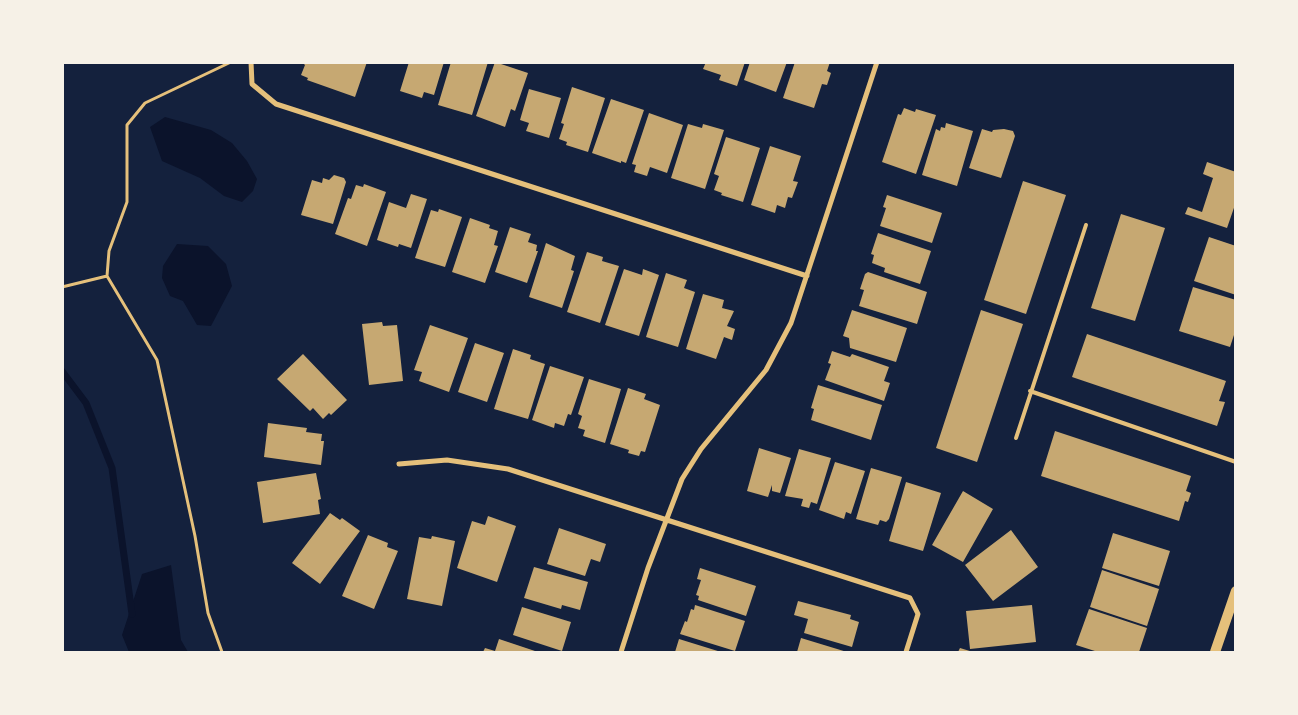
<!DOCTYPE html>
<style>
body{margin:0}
#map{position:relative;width:1298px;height:715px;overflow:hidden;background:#14213d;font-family:Commissioner,sans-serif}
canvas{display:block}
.frame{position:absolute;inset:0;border:64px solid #f6f1e7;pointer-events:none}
</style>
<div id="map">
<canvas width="1298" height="715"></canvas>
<div class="frame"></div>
</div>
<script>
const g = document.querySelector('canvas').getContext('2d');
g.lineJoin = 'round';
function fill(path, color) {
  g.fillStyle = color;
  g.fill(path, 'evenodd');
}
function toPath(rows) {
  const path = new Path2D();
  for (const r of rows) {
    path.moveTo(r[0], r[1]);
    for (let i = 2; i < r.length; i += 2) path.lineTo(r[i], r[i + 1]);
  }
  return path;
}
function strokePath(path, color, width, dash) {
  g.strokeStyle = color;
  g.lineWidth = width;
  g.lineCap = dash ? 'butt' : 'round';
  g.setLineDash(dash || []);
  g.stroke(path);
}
fill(toPath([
 [165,117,211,130,232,143,247,161,257,179,253,191,242,202,224,196,200,178,162,161,150,127],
 [177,244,208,246,226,264,232,286,211,326,197,325,183,301,170,296,162,278,163,266],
 [171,565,181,640,188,652,129,652,122,635,142,574]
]), '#0b132b');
strokePath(toPath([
 [62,371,86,403,112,468,132,614]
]), '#0b132b', 7);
fill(toPath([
 [302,62,367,62,355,97,307,80,308,78,301,75,305,65],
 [409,62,444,62,434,95,424,92,422,98,400,91],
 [451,62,488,62,472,115,438,105],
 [495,62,528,73,515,111,511,109,505,127,476,116],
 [706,62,745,62,737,86,719,80,721,75,703,69],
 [750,62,787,62,776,92,744,80],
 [795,62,830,62,827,71,831,73,827,85,822,84,814,108,783,98],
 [572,87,605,98,588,152,566,145,567,142,559,139,564,124,561,123],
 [529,89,561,98,549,138,526,131,529,123,520,120],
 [611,99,644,110,626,163,621,161,621,163,592,153],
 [904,108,915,112,916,109,936,115,916,174,882,162,898,114,901,115],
 [649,113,683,125,667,173,650,167,647,176,634,172,636,165,632,164],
 [946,123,973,131,957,186,922,175,936,129,940,131,941,127,945,128],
 [688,124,702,128,703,124,724,130,705,189,671,178],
 [982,129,992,132,993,130,1004,129,1013,131,1015,136,1001,178,969,168],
 [726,137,760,148,743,202,721,195,722,193,714,190,719,176,714,174],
 [770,146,801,156,793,181,798,182,792,198,788,197,785,208,777,205,775,213,751,205],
 [1207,162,1236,172,1236,202,1227,228,1185,214,1188,207,1202,212,1213,178,1203,174],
 [334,175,344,178,346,182,333,224,301,215,312,180,322,183,323,178,329,180],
 [1023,181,1066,195,1026,314,984,300],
 [364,184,386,192,367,246,335,234,348,198,351,199,356,185,363,187],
 [411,194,427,199,411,248,399,244,398,247,377,240,389,202,406,208],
 [887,195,942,213,932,243,880,226,886,208,883,207],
 [439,209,462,217,445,267,415,258,431,210,438,212],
 [1121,214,1165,228,1135,321,1091,308],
 [470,218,490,225,489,228,498,231,494,245,498,246,485,283,452,272],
 [510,227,531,234,528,242,537,245,536,251,538,251,527,283,495,272],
 [878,233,931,251,920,284,884,272,885,268,872,263,874,255,871,254],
 [1209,237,1236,246,1236,295,1194,281],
 [546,243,575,256,571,270,574,271,562,308,529,297],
 [587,252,603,257,602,261,619,266,600,323,567,312],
 [624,269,642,275,643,269,659,275,639,336,605,325],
 [868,272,927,292,917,324,859,306,864,290,860,289,865,274],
 [666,273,687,280,684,288,695,292,678,347,646,337],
 [1193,287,1236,300,1236,329,1230,347,1179,331],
 [703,294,724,300,722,308,734,311,727,326,735,329,732,340,724,337,716,359,686,349],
 [852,310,907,328,896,362,850,348,849,338,843,336],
 [981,310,1023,324,977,462,936,448],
 [382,322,383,326,397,325,403,381,369,385,362,324],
 [430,325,468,338,449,392,419,381,422,372,414,370],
 [1087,334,1226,381,1219,401,1225,402,1217,426,1072,377],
 [475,343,504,353,487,402,458,392],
 [513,349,531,355,530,359,545,364,528,419,494,409],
 [832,351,850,357,852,354,889,367,884,381,890,383,884,401,825,380,831,364,828,363],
 [303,354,347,400,331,415,329,413,323,419,313,408,310,411,277,379],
 [550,366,584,377,571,415,568,414,564,426,555,423,554,428,532,420],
 [589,379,621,389,605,443,583,436,585,430,578,428,582,416,578,414],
 [818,385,882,405,871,440,811,420,814,409,811,408],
 [628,388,646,394,644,399,660,405,645,452,641,451,639,456,628,453,629,450,610,444],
 [268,423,307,428,306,432,322,434,321,441,324,441,321,465,264,457],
 [1055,431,1191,476,1186,491,1191,493,1188,502,1185,501,1179,521,1041,476],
 [759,448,791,458,780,493,772,491,772,485,768,497,747,491],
 [799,449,831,458,817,504,811,502,809,508,801,506,803,499,785,496],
 [835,462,865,471,851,514,846,512,844,519,819,510],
 [871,468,902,477,889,519,886,522,880,520,878,525,856,519],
 [316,473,321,499,318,500,320,514,263,523,257,482],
 [906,482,941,493,923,551,889,541],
 [963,491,993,509,963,562,932,545],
 [330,513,340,520,342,518,360,531,320,584,292,563],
 [488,516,516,526,497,582,457,568,472,521,485,525],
 [559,528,606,544,600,562,591,559,585,576,547,564],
 [1011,530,1038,567,993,601,965,565],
 [1113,533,1170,551,1159,586,1102,568],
 [368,535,388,543,387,547,398,551,374,609,342,596],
 [432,536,455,541,442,606,407,599,419,537,431,539],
 [534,567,588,582,580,610,562,605,561,609,524,598],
 [700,568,756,586,746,616,698,600,699,596,696,595,701,580,697,579],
 [1102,570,1159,589,1147,626,1090,607],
 [798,601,851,615,850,619,859,622,852,647,804,633,808,619,794,615],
 [695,605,745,621,735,651,680,634,685,621,687,622,691,609,694,610],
 [1032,605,1036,642,970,649,966,611],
 [522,607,571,622,562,651,513,635],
 [1089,609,1147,628,1139,652,1098,652,1076,645],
 [801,638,847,652,797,652],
 [499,639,538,652,483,652,485,648,495,651],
 [679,639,721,652,675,652],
 [960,648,973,652,958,652]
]), '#c6a872');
strokePath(toPath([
 [62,287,107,276],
 [222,652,208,613,195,536,157,360,107,276,109,251,127,202,127,125,145,103,231,62]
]), '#e5c07b', 3);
strokePath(toPath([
 [1030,391,1236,462],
 [1016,438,1086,225]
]), '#e5c07b', 4);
strokePath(toPath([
 [251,62,252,84,276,104,807,276],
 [399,464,447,460,508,469,910,598,918,614,906,652],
 [621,652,648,568,682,479,701,449,766,370,791,323,877,62]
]), '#e5c07b', 5);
strokePath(toPath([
 [1215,652,1236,591]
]), '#e5c07b', 10);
</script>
